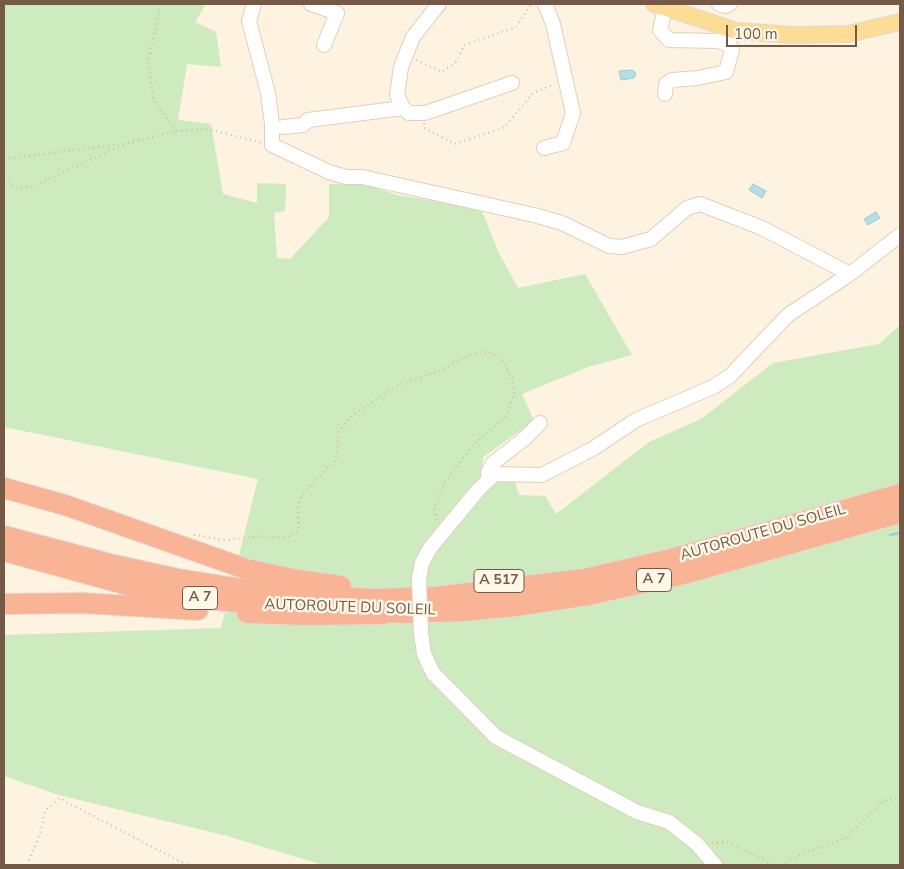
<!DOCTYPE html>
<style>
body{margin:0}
#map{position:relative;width:904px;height:869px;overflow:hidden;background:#fdf3e0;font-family:"Nunito Sans",sans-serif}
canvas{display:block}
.frame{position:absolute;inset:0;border:5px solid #745947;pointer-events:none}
.scale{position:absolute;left:726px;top:25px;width:131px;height:22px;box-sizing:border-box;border:2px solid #745947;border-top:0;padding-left:6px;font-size:15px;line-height:18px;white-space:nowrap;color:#745947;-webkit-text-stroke:4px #fff7e7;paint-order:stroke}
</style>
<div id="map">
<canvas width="904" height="869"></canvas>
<div class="frame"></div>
<div class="scale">100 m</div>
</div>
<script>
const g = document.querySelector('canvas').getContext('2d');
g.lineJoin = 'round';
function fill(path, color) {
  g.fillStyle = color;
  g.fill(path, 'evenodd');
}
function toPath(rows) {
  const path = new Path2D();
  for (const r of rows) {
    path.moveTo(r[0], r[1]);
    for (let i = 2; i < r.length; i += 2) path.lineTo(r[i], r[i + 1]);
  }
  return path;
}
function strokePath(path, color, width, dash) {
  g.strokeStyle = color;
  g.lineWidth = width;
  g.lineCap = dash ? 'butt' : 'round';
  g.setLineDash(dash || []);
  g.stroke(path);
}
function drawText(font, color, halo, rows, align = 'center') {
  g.font = font + ' "Nunito Sans",sans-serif';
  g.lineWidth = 5;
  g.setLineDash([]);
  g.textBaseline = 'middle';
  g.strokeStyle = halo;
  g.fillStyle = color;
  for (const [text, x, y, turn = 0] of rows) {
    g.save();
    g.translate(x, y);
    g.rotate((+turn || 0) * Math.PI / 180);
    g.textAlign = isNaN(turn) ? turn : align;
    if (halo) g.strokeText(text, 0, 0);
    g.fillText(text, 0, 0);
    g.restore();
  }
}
fill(toPath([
 [4,4,206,4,195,22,216,32,221,67,187,64,178,120,211,124,223,194,257,203,257,183,286,184,285,211,274,213,277,258,290,259,329,217,329,184,364,184,397,195,481,209,499,253,518,288,585,274,632,355,588,367,522,394,534,421,483,457,481,491,504,478,514,480,519,495,545,496,556,514,649,442,701,419,773,363,879,344,900,325,900,865,323,865,227,836,59,795,4,776,4,635,221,628,258,479,4,427]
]), '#ceeabf');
const water = toPath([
 [632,70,636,73,634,78,621,80,619,71,632,70],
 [753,184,766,191,762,198,749,190,753,184],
 [876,212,880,218,868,225,864,219,876,212]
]);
fill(water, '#b5dde6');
strokePath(water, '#9bccd8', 1);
strokePath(toPath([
 [890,535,900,533]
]), '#9bccd8', 2.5);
const minor = toPath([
 [254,4,249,21,268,93,272,124,272,145,329,172,346,177,362,177,534,215,562,223,609,246,622,247,651,239,687,208,700,204,762,228,850,274],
 [311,4,337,13,324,45],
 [439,4,413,37,401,67,397,95,403,108,409,113,425,113,512,83],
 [719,4,725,6,730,4],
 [665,94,666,84,672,80,698,78,726,72,732,50,730,45,718,41,669,40,660,30,665,8],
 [283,127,303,125,308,120,403,108],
 [544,148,563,143,573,113,553,24,545,4],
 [488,479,488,473,493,463,524,439,540,423],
 [419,578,422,563,430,548,478,490,495,474,542,475,594,448,636,420,713,387,730,376,788,315,850,274,900,235],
 [421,633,424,654,433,673,496,737,637,812,669,822,697,844,715,865]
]);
const major = toPath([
 [654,4,737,31,792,35,848,34,900,22]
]);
const highway = toPath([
 [4,488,65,505,246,569,298,580,341,586],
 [4,536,110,564,178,579,241,589,370,599,435,597,584,579,667,560,900,494],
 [4,551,135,587,208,599,263,605],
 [4,604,82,603,198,610],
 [369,611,402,613,463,611,516,606,588,595,684,574,900,513],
 [247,613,307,615,383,614]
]);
strokePath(minor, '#e1cfbc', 16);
strokePath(major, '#e0dad7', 18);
strokePath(highway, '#e0dad7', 22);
strokePath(toPath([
 [161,4,148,62,154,101,176,131],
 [416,60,442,72,457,61,464,45,516,27,531,4],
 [424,123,424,128,455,144,505,127,533,93,555,84],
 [4,159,128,143,176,131,208,129,262,143],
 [4,179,11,185,21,188,30,187,126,144],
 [194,535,225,540,263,536,286,538,299,530,298,505,303,494,336,459,339,431,353,415,397,386,441,370,469,355,488,351,502,360,512,378,514,393,505,418,473,445,445,482,434,509,437,521],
 [712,843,729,842,771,864,781,865,799,855,846,838,883,801,900,798],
 [27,865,41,831,45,811,59,798,181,862,193,865]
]), '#d7b59b', 2, [1, 4]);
strokePath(minor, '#fff', 14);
strokePath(major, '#fddc96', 16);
strokePath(highway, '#f9b495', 20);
const minorBridge = toPath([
 [419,578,421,633]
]);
strokePath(minorBridge, '#e1cfbc', 16, []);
strokePath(minorBridge, '#fff', 14);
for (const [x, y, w] of [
 [654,580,35],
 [499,581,50],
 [200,598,35]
]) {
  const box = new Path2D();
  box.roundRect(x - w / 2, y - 11.5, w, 23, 4);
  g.fillStyle = '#fff7e7';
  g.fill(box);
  strokePath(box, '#745947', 1);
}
drawText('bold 14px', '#745947', null, [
 ["A 7",654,580],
 ["A 517",499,581],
 ["A 7",200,598]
]);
drawText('15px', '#745947', '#fff7e7', [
 ["AUTOROUTE DU SOLEIL",763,533,-16],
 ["AUTOROUTE DU SOLEIL",350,608,2]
]);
</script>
